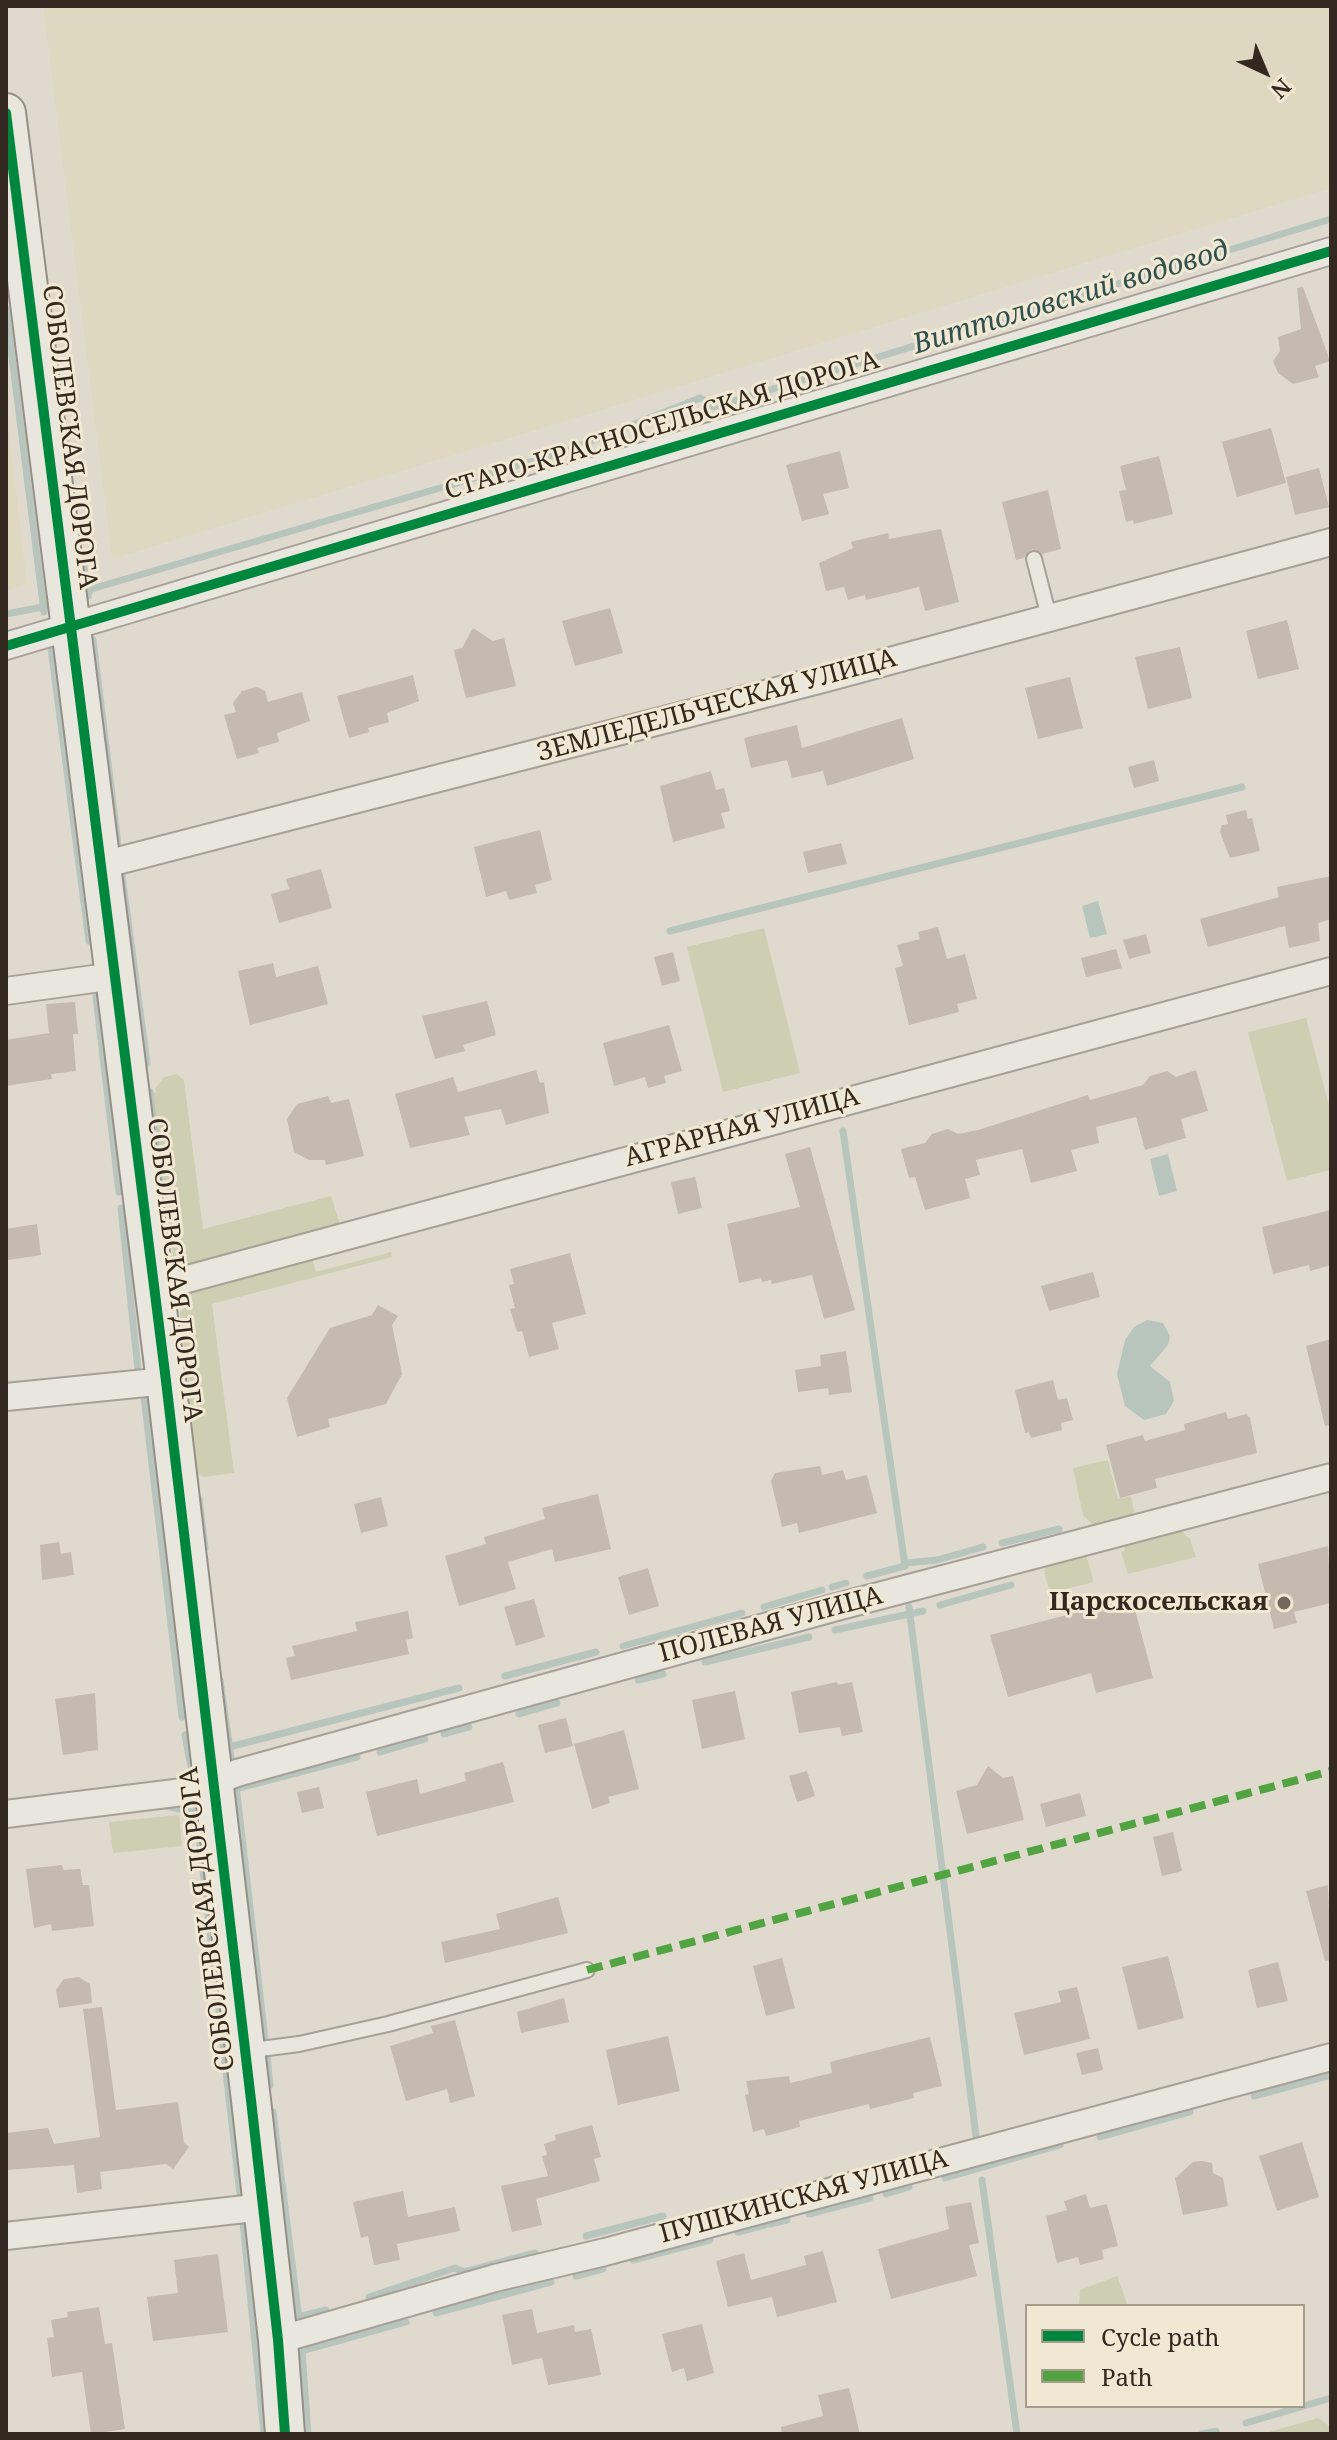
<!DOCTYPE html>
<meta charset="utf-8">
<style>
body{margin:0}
#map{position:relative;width:1337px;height:2440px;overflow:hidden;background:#e0dace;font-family:"Noto Serif",serif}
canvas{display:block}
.frame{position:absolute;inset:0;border:8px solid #332920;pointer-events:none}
.legend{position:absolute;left:1025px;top:2304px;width:280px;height:104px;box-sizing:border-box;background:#f1e8d4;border:2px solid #a59c8c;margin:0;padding:10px 14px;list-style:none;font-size:24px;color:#332920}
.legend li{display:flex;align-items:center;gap:16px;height:40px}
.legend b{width:40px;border:2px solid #a59c8c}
.north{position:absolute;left:1225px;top:32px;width:80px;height:80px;-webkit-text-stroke:6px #f1e8d4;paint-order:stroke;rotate:136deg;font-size:22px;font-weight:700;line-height:32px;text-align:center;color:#332920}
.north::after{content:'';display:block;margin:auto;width:28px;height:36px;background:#332920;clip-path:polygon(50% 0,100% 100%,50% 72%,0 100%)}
</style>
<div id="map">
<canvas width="1337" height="2440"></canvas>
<div class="frame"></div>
<ul class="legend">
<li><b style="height:10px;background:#00873e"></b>Cycle path</li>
<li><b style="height:10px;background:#52a341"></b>Path</li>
</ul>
<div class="north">N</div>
</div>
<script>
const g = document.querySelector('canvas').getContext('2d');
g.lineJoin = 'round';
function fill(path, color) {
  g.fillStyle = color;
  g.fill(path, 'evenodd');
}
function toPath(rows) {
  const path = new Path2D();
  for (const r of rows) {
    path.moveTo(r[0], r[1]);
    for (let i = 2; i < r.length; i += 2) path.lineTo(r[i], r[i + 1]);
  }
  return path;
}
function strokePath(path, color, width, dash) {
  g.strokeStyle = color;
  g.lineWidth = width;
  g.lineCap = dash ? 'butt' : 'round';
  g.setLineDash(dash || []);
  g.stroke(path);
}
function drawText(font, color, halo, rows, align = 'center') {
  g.font = font + ' "Noto Serif",serif';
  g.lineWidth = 6;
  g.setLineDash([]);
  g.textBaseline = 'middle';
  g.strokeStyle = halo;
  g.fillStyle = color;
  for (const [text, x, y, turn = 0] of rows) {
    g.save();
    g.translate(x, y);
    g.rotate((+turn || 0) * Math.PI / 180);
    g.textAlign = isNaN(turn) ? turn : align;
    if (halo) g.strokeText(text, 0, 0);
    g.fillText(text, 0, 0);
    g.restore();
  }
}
fill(toPath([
 [43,6,1331,6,1331,188,112,559],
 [6,409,27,584,6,591]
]), '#ded8c0');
fill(toPath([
 [764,928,800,1073,723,1092,687,947],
 [1306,1018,1331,1113,1331,1170,1287,1181,1248,1032],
 [177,1074,184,1080,203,1229,331,1196,341,1227,177,1270,167,1263,174,1263,153,1092,157,1093,155,1089,164,1077],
 [391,1252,392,1257,212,1304,234,1473,203,1477,198,1474,180,1312,184,1309,172,1307,172,1297,177,1292,312,1259,316,1272],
 [1108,1460,1118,1499,1131,1496,1134,1511,1131,1516,1094,1526,1083,1515,1073,1468],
 [1180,1530,1190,1539,1196,1557,1128,1574,1121,1552,1125,1550,1124,1545],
 [1086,1555,1094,1582,1050,1593,1044,1572,1046,1565],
 [179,1815,182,1846,113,1853,109,1822],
 [1117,2276,1128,2306,1079,2306,1080,2290],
 [1318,2418,1331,2427,1331,2434,1262,2434]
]), '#ceceb2');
fill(toPath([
 [1098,901,1107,934,1090,938,1082,906],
 [1168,1154,1177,1191,1159,1196,1150,1159],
 [1147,1320,1163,1323,1170,1336,1168,1345,1150,1366,1170,1382,1174,1401,1166,1414,1144,1420,1125,1406,1117,1374,1125,1340,1134,1327]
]), '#b8c5bd');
strokePath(toPath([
 [6,309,44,612],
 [83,559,88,596],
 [85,599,91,589,561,453,700,398,714,407,1331,219],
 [6,614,48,606],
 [93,640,118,844],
 [51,648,89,941],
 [122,876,147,1063],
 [670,931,1242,787],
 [96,997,119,1192],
 [150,1092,161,1189],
 [843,1131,905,1566,867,1576],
 [121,1208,138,1370],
 [144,1397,182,1717],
 [199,1499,205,1548],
 [1002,1543,1059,1529],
 [905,1563,937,1560,983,1547],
 [832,1587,846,1583],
 [940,1605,1011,1585],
 [764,1607,822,1590],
 [909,1607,976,2136],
 [835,1630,923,1611],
 [623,1646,742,1613],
 [705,1662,809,1637],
 [505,1676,596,1652],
 [220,1680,232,1764],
 [638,1680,663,1674],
 [519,1714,557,1703],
 [444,1734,469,1727],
 [185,1735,192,1772],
 [229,1747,459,1688],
 [380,1752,425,1739],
 [236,1785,265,2039],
 [235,1789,357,1757],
 [167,1806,196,1813],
 [196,1809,240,2194],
 [267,2057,270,2085],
 [1254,2096,1331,2075],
 [273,2112,299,2320],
 [1100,2137,1190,2112],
 [945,2178,1060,2145],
 [982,2180,1017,2434],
 [886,2194,909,2187],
 [809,2214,870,2198],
 [243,2222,264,2434],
 [770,2224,787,2220],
 [738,2232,765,2225],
 [586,2236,663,2216],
 [633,2260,710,2240],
 [576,2276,603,2269],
 [369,2297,455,2268,464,2272,535,2253],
 [436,2313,551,2282],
 [298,2317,326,2310],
 [1246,2423,1331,2398],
 [308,2434,302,2351,406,2322],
 [1202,2434,1216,2431]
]), '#b8c5bd', 7);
fill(toPath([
 [1303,287,1330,361,1315,366,1319,377,1293,384,1278,373,1273,361,1280,351,1278,337,1301,329,1297,288],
 [1271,428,1286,483,1237,497,1222,442],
 [840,451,849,488,823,494,829,514,802,521,786,465],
 [1159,456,1173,514,1134,524,1133,520,1126,522,1119,491,1126,490,1120,466],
 [1319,468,1329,507,1295,515,1286,477],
 [1048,490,1061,549,1042,554,1032,549,1024,558,1016,560,1002,502],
 [941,529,959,602,925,611,919,587,866,600,865,595,848,600,844,587,826,591,819,563,853,548,851,542,888,533,889,539],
 [610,608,623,653,575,666,562,621],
 [1287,620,1299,669,1258,679,1246,631],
 [473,628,493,641,504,638,516,686,466,698,454,650,462,648],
 [1180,647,1192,698,1148,709,1135,657],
 [413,675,419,701,387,713,389,722,368,728,369,732,349,738,337,696],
 [1070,677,1083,728,1038,739,1025,688],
 [257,687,265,691,268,702,302,692,310,721,277,733,279,742,257,748,259,753,237,759,224,715,236,712,233,703,242,691],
 [902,718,914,759,827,786,823,771,792,778,787,760,751,768,744,738,797,725,802,748],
 [1154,760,1159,781,1134,788,1128,767],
 [711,771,716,790,724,788,730,811,721,813,725,828,673,842,660,786],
 [1246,810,1248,819,1252,818,1260,851,1230,858,1220,832,1222,825,1228,824,1226,815],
 [540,830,552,880,535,885,537,893,509,900,506,891,486,897,474,847],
 [841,843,847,864,808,873,803,852],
 [321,869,332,908,279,923,271,894,289,889,286,879],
 [1331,876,1331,919,1318,923,1320,941,1289,948,1285,926,1208,947,1200,919,1279,897,1277,887],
 [938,927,947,959,965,954,977,999,957,1004,959,1012,909,1025,895,968,903,966,897,945,920,939,918,932],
 [1146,934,1151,953,1129,959,1123,940],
 [1116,949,1122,968,1086,977,1081,958],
 [673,952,680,981,662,986,654,957],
 [273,963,276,977,318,966,328,1004,250,1025,238,971],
 [487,1001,496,1035,463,1045,465,1051,435,1059,422,1016],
 [75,1002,78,1034,73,1034,76,1071,51,1074,52,1079,6,1086,6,1040,49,1033,46,1004],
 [669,1025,682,1071,664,1076,666,1083,648,1088,645,1077,614,1086,603,1043],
 [536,1070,540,1083,544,1082,549,1113,506,1125,501,1109,464,1117,470,1135,410,1148,395,1094,453,1077,458,1092],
 [1196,1070,1208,1111,1181,1119,1186,1138,1145,1150,1136,1117,1096,1127,1099,1143,1071,1150,1077,1171,1031,1183,1022,1149,976,1160,980,1175,965,1179,970,1198,925,1210,915,1177,909,1178,901,1149,925,1143,932,1134,948,1129,958,1134,978,1130,1088,1095,1090,1100,1143,1085,1150,1076,1167,1071,1176,1077],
 [328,1096,331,1103,349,1099,364,1156,326,1165,325,1160,309,1160,294,1152,287,1119,297,1104],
 [810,1147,855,1310,824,1319,812,1275,772,1284,771,1280,762,1282,761,1278,739,1283,727,1224,800,1207,785,1154],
 [695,1177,702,1208,678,1214,671,1182],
 [1331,1210,1331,1265,1310,1271,1309,1265,1273,1274,1262,1227],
 [37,1224,41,1255,8,1260,6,1229],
 [570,1253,586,1314,552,1323,559,1349,529,1357,522,1331,517,1332,510,1309,515,1308,509,1285,514,1284,510,1269],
 [1093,1272,1100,1297,1049,1311,1041,1286],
 [378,1305,398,1316,392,1325,402,1374,386,1404,328,1419,330,1427,297,1437,287,1398,330,1328,372,1315],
 [1331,1339,1331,1425,1325,1426,1306,1346],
 [846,1351,852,1392,829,1395,828,1388,798,1392,795,1370,821,1366,820,1355],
 [1053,1380,1058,1400,1067,1398,1073,1420,1061,1423,1062,1430,1031,1438,1029,1432,1025,1433,1015,1390],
 [1226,1412,1228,1419,1246,1414,1250,1418,1257,1453,1155,1479,1157,1488,1120,1498,1106,1445,1143,1435,1145,1441,1185,1430,1184,1424],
 [820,1466,822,1475,843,1470,846,1480,867,1475,877,1513,799,1533,797,1523,782,1527,771,1481,775,1473],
 [598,1494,611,1549,555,1562,552,1549,508,1562,516,1589,459,1606,445,1556,486,1544,484,1537,545,1519,542,1508],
 [381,1497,388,1526,361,1533,354,1504],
 [59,1542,61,1554,71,1552,74,1575,42,1580,40,1545],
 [1328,1546,1331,1603,1294,1612,1297,1623,1274,1629,1258,1564],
 [648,1568,659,1606,629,1615,618,1577],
 [1132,1598,1153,1678,1096,1693,1091,1673,1008,1697,990,1635],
 [534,1599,545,1637,516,1646,504,1607],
 [408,1611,413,1638,406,1640,409,1654,291,1680,286,1658,295,1656,292,1646,357,1631,355,1622],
 [837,1682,838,1685,852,1682,863,1732,842,1736,840,1727,799,1733,791,1692],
 [735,1691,745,1739,702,1749,692,1700],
 [95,1693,98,1750,63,1755,55,1699],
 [566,1718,573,1746,545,1753,538,1725],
 [624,1730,639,1789,608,1797,610,1803,592,1809,574,1744],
 [503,1762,514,1802,377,1836,366,1792,417,1779,420,1794,466,1781,464,1773],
 [988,1766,1003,1778,1013,1776,1024,1820,967,1834,956,1791,977,1785],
 [807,1771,815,1796,797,1802,789,1776],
 [319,1787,324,1808,302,1813,297,1792],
 [1080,1793,1086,1816,1046,1827,1040,1804],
 [1173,1832,1182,1871,1162,1876,1153,1837],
 [62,1865,63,1870,80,1869,83,1885,89,1885,94,1926,52,1931,51,1924,34,1928,26,1869],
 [1328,1885,1331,1960,1325,1961,1306,1891],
 [558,1897,568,1933,445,1963,441,1942,500,1929,496,1914],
 [1168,1956,1184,2018,1138,2030,1122,1967],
 [782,1958,795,2008,766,2016,753,1966],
 [1278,1962,1288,2001,1257,2008,1248,1970],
 [79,1977,90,1984,92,2003,59,2008,56,1990,64,1979],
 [1077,1987,1090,2039,1024,2055,1014,2013,1061,2002,1058,1991],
 [564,1998,569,2022,521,2033,517,2012],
 [102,2007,116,2110,178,2102,184,2143,189,2147,173,2169,166,2164,100,2172,102,2189,77,2193,74,2165,6,2170,6,2133,48,2128,54,2144,100,2137,83,2009],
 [455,2020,475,2096,450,2103,447,2089,406,2101,390,2046,433,2033,431,2026],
 [668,2036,680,2091,618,2105,606,2050],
 [930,2037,942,2086,913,2093,914,2098,870,2109,869,2104,799,2121,800,2127,766,2136,764,2129,753,2132,745,2095,749,2094,746,2081,789,2076,790,2083,832,2073,830,2062],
 [1098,2048,1103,2070,1082,2075,1076,2053],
 [592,2125,601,2157,594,2159,600,2181,536,2199,542,2225,512,2232,501,2186,548,2176,542,2156,547,2155,544,2144,556,2140,555,2135],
 [1302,2142,1319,2197,1277,2211,1259,2156],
 [1202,2161,1212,2163,1213,2173,1223,2178,1228,2206,1183,2215,1175,2178,1193,2162],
 [403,2191,408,2217,455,2207,460,2231,397,2244,400,2260,374,2265,368,2236,361,2238,353,2202],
 [1086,2194,1090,2208,1107,2204,1118,2246,1102,2250,1104,2259,1080,2265,1078,2257,1057,2263,1046,2216,1067,2210,1064,2201],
 [971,2202,979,2243,969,2245,977,2276,891,2299,878,2249,949,2229,945,2207],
 [823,2251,837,2302,777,2317,772,2297,728,2307,716,2261,744,2253,751,2280,806,2265,804,2256],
 [218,2254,228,2332,153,2341,147,2297,178,2293,174,2260],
 [99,2307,105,2344,112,2343,125,2429,91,2434,82,2372,52,2377,47,2338,54,2337,51,2320,68,2317,67,2312],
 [532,2309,537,2333,574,2325,575,2332,591,2329,601,2375,548,2385,542,2358,512,2365,502,2315],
 [702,2324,714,2373,687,2381,684,2368,672,2372,662,2334],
 [849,2388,860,2434,782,2434,781,2427,823,2416,818,2395]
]), '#c4baaf');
const lane = toPath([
 [1034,559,1049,617],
 [245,2051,299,2044,388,2024,587,1970]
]);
const street = toPath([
 [6,646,1331,251],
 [102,865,823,679,1331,542],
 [6,991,115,976],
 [154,1288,1331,971],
 [6,1397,166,1381],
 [6,1814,191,1791,237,1773,833,1608,1331,1477],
 [6,2236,263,2207],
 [278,2340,495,2278,605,2252,1331,2057]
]);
const secondary = toPath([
 [6,113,166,1381,251,2100,278,2340,285,2434]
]);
strokePath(lane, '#a6a096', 18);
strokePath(street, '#a6a096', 30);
strokePath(secondary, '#958f86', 42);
strokePath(lane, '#e9e6de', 14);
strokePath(street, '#e9e6de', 26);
strokePath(secondary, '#e9e6de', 38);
strokePath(toPath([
 [587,1970,1331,1771]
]), '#52a341', 8, [16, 8]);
strokePath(toPath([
 [6,113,166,1381,251,2100,278,2340,285,2434],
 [6,646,1331,251]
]), '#00873e', 10);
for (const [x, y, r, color] of [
 [1284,1603,8,"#70675d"]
]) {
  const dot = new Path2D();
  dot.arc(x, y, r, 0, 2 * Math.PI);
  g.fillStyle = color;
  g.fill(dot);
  strokePath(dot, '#f1e8d4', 3);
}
drawText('26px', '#332920', '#f1e8d4', [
 ["СТАРО-КРАСНОСЕЛЬСКАЯ ДОРОГА",662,426,-17],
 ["СОБОЛЕВСКАЯ ДОРОГА",69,437,83],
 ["ЗЕМЛЕДЕЛЬЧЕСКАЯ УЛИЦА",717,706,-15],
 ["АГРАРНАЯ УЛИЦА",742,1128,-15],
 ["СОБОЛЕВСКАЯ ДОРОГА",174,1270,83],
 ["ПОЛЕВАЯ УЛИЦА",771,1625,-15],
 ["СОБОЛЕВСКАЯ ДОРОГА",208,1919,-97],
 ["ПУШКИНСКАЯ УЛИЦА",804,2197,-15]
]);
drawText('bold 26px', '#332920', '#f1e8d4', [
 ["Царскосельская",1268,1603]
], 'right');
drawText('italic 28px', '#31514f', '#f1e8d4', [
 ["Виттоловский водовод",1071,298,-17]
]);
</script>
